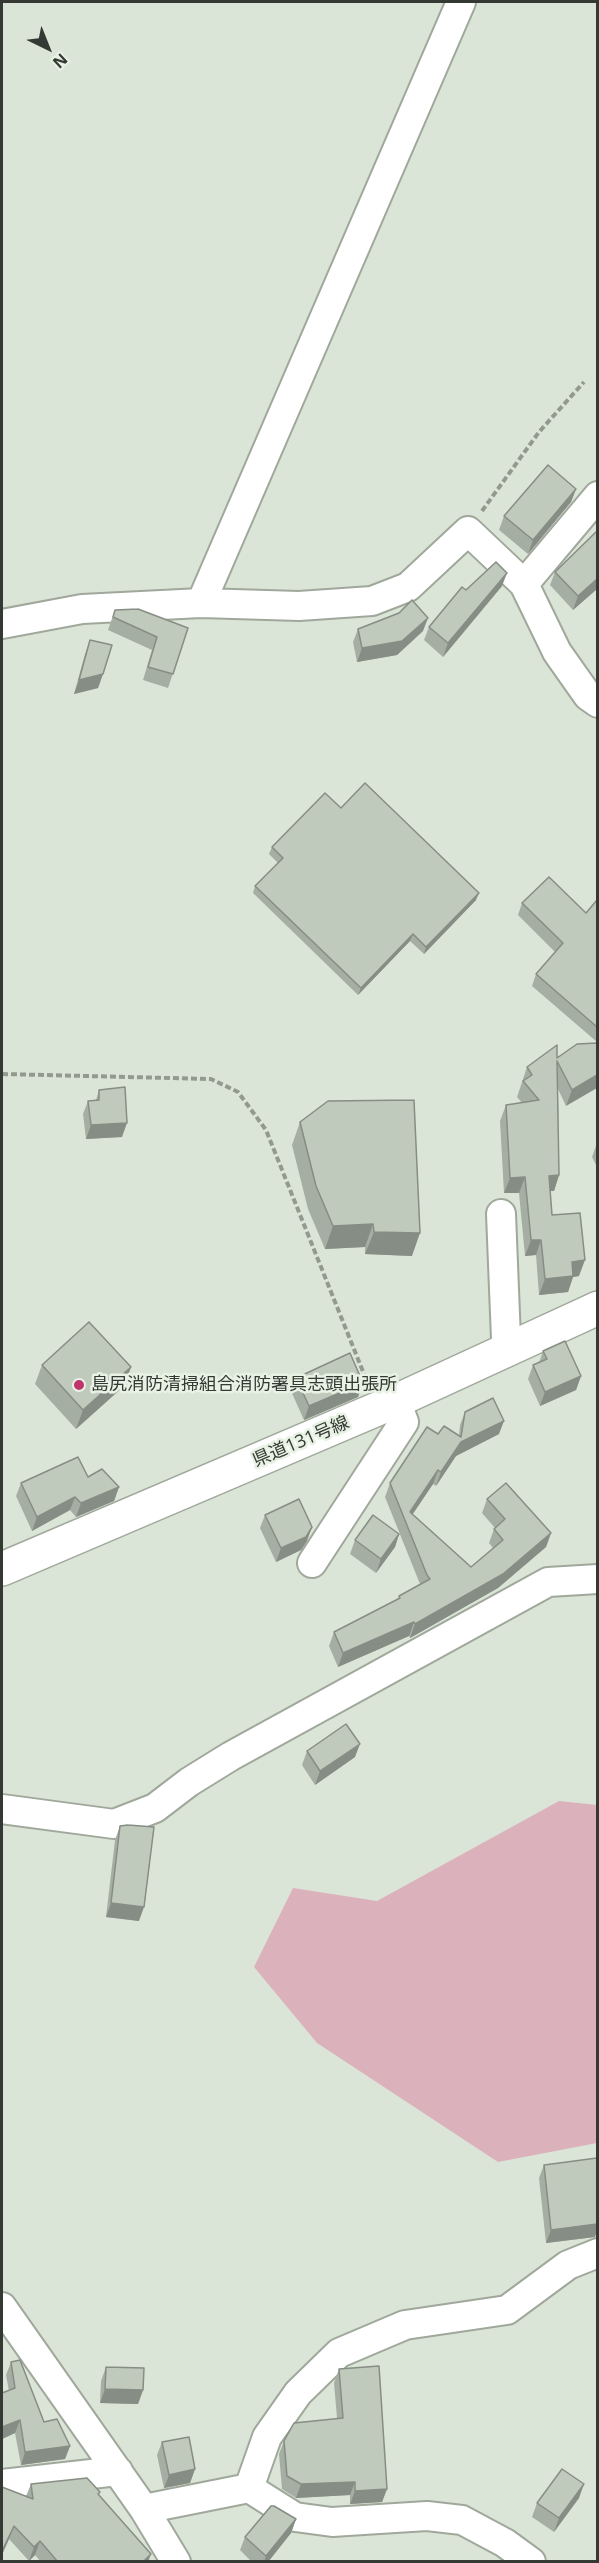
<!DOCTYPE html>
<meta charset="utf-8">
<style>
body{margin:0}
#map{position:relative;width:599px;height:2563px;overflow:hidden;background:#dbe5d7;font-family:"Open Sans",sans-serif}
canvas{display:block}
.frame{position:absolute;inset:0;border:3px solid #353933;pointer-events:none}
.north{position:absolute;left:18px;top:18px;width:60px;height:60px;-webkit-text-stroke:4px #e8f2e4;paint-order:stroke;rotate:137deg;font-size:16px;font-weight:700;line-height:24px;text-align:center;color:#353933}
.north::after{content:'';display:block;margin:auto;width:21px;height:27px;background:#353933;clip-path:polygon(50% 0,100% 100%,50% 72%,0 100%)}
</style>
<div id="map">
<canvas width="599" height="2563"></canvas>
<div class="frame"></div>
<div class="north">N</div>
</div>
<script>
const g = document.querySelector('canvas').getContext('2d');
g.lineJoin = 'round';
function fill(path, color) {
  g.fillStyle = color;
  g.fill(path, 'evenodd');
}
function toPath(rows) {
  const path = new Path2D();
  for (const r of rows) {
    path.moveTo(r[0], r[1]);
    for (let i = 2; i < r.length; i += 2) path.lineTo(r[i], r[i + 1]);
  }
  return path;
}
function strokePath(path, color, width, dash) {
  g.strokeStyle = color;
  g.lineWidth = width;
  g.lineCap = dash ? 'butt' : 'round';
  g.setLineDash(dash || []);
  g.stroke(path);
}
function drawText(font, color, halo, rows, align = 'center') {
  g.font = font + ' "Open Sans","Noto Sans JP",sans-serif';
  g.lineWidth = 5;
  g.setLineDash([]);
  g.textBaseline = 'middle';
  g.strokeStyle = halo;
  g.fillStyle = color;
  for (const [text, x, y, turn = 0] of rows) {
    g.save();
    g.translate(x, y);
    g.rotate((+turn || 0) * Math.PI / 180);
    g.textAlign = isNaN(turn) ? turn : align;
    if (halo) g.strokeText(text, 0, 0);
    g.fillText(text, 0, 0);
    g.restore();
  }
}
fill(toPath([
 [559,1801,597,1805,597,2143,498,2162,317,2043,254,1967,293,1888,377,1901]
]), '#dbb1bc');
const minor = toPath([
 [524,584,598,496],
 [201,603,461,2],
 [2,624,82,609,201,603,299,606,372,601,408,587,468,531,524,584,557,652,588,696,598,703],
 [501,1214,506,1339,509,1350],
 [312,1563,404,1422,396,1401],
 [2,1809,114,1824,155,1808,189,1782,231,1756,548,1582,598,1579],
 [2,2307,144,2509,176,2562],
 [2,2484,118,2471],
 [249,2488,267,2437,298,2393,339,2353,405,2325,507,2310,568,2265,598,2253],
 [144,2509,249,2488,295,2517,332,2522,427,2516,462,2520,505,2543,531,2562]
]);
const secondary = toPath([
 [2,1569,396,1401,598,1308]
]);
strokePath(minor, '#9fa89b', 32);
strokePath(secondary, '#9fa89b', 36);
strokePath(toPath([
 [482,511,539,432,584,382],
 [2,1074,211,1079,238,1092,266,1130,368,1384]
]), '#929a8f', 4, [6, 3]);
strokePath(minor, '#fff', 28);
strokePath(secondary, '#fff', 33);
fill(toPath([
 [576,489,571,502,528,554,499,530,504,516],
 [555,572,597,589,573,610,550,585],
 [502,586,443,657,424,640,429,627,466,590],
 [115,610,188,628,168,688,143,680,152,650,108,630],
 [358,629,423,631,397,655,357,662,353,642],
 [90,640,103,674,98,688,74,694,85,654],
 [341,808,476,900,424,954,410,941,358,995,253,893,255,886,278,863,269,854,272,847],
 [597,900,597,1042,532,986,536,974,555,952,518,915,522,903,586,913],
 [597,1043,566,1106,558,1089,559,1175,554,1191,550,1191,552,1215,579,1276,573,1277,568,1292,539,1295,536,1255,525,1256,519,1193,504,1193,500,1121,506,1105,522,1103,517,1097,527,1067],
 [99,1090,122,1137,86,1139,83,1114,88,1101,96,1100],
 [300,1122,412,1256,365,1254,365,1247,325,1249,308,1209,292,1145],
 [597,1143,597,1167,592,1157],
 [543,1351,581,1376,576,1390,540,1406,528,1379,533,1365,539,1363],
 [42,1365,131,1367,124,1386,76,1429,35,1384],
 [296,1378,363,1383,358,1397,304,1420,291,1391],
 [465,1412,499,1434,456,1456,436,1486,433,1484,412,1515,471,1567,493,1548,489,1543,494,1529,495,1528,482,1513,487,1499,551,1533,546,1547,498,1588,410,1638,409,1636,338,1667,329,1646,334,1632,398,1600,399,1596,420,1584,385,1497,390,1483,438,1434,459,1436,460,1425],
 [88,1477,119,1487,114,1501,76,1517,70,1510,32,1531,16,1496,21,1483],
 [265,1515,307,1541,301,1550,276,1562,260,1528],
 [399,1534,395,1547,376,1573,350,1554,355,1540],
 [307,1751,355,1757,315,1785,302,1765],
 [120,1826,139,1921,106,1917,115,1840],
 [544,2165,595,2237,546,2243,539,2178],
 [11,2362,44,2422,70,2446,65,2459,21,2465,15,2433,2,2439,2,2393,9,2391,6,2375],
 [106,2367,143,2390,138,2404,100,2403,101,2381],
 [339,2369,387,2489,382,2502,350,2504,350,2495,296,2498,282,2489,279,2454,284,2441,337,2418,334,2383],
 [162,2442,195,2469,190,2483,164,2488,157,2455],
 [31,2484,99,2495,148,2562,41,2562,35,2555,29,2561,9,2539,2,2555],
 [579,2498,554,2532,532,2517,537,2503],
 [296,2519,291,2533,268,2562,252,2562,240,2550,245,2537]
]), '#a5aea2');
fill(toPath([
 [576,489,571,502,528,554,533,540],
 [507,573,502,586,443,657,448,643],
 [597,579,597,589,573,610,578,596],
 [428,618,423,631,397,655,357,662,362,648],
 [103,674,98,688,74,694,79,680],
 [479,893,476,900,424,954,426,947],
 [413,934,410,941,358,995,361,988],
 [597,1075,597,1088,566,1106,572,1090],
 [127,1123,122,1137,86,1139,91,1125],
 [559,1175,554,1191,543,1191,549,1176],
 [525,1177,519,1193,504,1193,510,1178],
 [373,1224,365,1247,325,1249,333,1226],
 [374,1232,420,1233,412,1256,365,1254],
 [531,1240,541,1240,536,1255,525,1256],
 [585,1260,579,1276,573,1277,568,1292,539,1295,545,1279,572,1262],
 [131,1367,124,1386,76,1429,83,1410],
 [581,1376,576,1390,540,1406,545,1392],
 [363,1383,358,1397,304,1420,309,1406],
 [504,1421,499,1434,456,1456,436,1486,441,1472,461,1442],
 [438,1470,433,1484,406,1524,410,1512],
 [119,1487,114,1501,76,1517,81,1503],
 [75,1497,70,1510,32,1531,37,1517],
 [312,1527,307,1541,301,1550,276,1562,281,1548],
 [551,1533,546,1547,498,1588,410,1638,415,1624],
 [399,1534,395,1547,376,1573,381,1559],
 [414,1622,409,1636,338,1667,343,1653],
 [360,1744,355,1757,315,1785,320,1771],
 [111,1903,144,1907,139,1921,106,1917],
 [597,2224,597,2231,595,2237,546,2243,551,2230],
 [105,2389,143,2390,138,2404,100,2403],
 [20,2420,15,2433,2,2439,2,2427],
 [70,2446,65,2459,21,2465,25,2452],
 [195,2469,190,2483,164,2488,169,2475],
 [355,2482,350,2495,296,2498,301,2484],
 [584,2484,579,2498,554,2532,559,2518],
 [387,2489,382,2502,350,2504,355,2491],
 [296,2519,291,2533,268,2562,264,2562,266,2556],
 [14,2526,9,2539,2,2555,2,2551],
 [40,2541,35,2555,29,2561,34,2547],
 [151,2554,148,2562,143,2562]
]), '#868d84');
const building = toPath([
 [548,465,576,489,533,540,504,516,548,465],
 [597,531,597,579,578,596,555,572,597,531],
 [496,562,507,573,448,643,429,627,462,587,466,590,496,562],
 [412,600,428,618,402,641,362,648,358,629,399,613,412,600],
 [138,609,188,628,173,674,148,667,157,637,113,617,115,610,138,609],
 [90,640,112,645,103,674,79,680,90,640],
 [365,783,479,893,426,947,413,934,361,988,255,886,283,858,272,847,325,793,341,808,365,783],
 [549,877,586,913,597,900,597,1027,536,974,563,943,522,903,549,877],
 [597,1043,597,1075,572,1090,557,1061,559,1175,549,1176,552,1215,580,1213,585,1260,572,1262,573,1276,545,1279,541,1240,531,1240,525,1177,510,1178,506,1105,539,1100,523,1081,532,1075,527,1067,557,1045,557,1058,577,1044,597,1043],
 [125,1087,127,1123,91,1125,88,1101,99,1100,99,1090,125,1087],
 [414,1100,420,1233,374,1232,373,1224,333,1226,316,1186,300,1122,328,1101,414,1100],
 [89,1322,131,1367,83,1410,42,1365,89,1322],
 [565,1341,581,1376,545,1392,533,1365,547,1359,543,1351,565,1341],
 [350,1353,363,1383,309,1406,296,1378,350,1353],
 [493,1398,504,1421,461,1442,441,1472,438,1470,410,1512,471,1567,503,1540,494,1529,505,1519,487,1499,506,1483,551,1533,503,1574,415,1624,414,1622,343,1653,334,1632,400,1598,399,1596,430,1579,427,1575,390,1483,427,1427,438,1434,444,1426,461,1437,465,1412,493,1398],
 [78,1457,88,1477,102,1469,119,1487,81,1503,75,1497,37,1517,21,1483,78,1457],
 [299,1499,312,1527,306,1537,281,1548,265,1515,299,1499],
 [373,1515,399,1534,381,1559,355,1540,373,1515],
 [346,1724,360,1744,320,1771,307,1751,346,1724],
 [128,1825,154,1827,144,1907,111,1903,120,1826,128,1825],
 [597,2158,597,2224,551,2230,544,2165,597,2158],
 [20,2360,44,2422,57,2419,70,2446,25,2452,20,2420,2,2427,2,2393,15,2388,11,2362,20,2360],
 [379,2366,387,2489,355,2491,355,2482,301,2484,287,2476,284,2441,294,2423,343,2418,339,2369,379,2366],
 [106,2367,144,2368,143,2390,105,2389,106,2367],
 [189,2437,195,2469,169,2475,162,2442,189,2437],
 [562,2469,584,2484,559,2518,537,2503,562,2469],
 [87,2478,100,2492,98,2494,151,2554,143,2562,58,2562,40,2541,34,2547,14,2526,2,2551,2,2487,33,2499,31,2484,87,2478],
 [271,2506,274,2506,296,2519,266,2556,245,2537,271,2506]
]);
fill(building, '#c0cabc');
strokePath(building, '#868d84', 1.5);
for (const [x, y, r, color] of [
 [79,1385,6,"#bf346b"]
]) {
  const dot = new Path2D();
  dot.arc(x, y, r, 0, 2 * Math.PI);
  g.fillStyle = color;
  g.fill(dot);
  strokePath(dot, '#e8f2e4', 2);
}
drawText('18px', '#353933', '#e8f2e4', [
 ["島尻消防清掃組合消防署具志頭出張所",91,1385]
], 'left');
drawText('18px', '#353933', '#e8f2e4', [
 ["県道131号線",301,1442,-23]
]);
</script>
